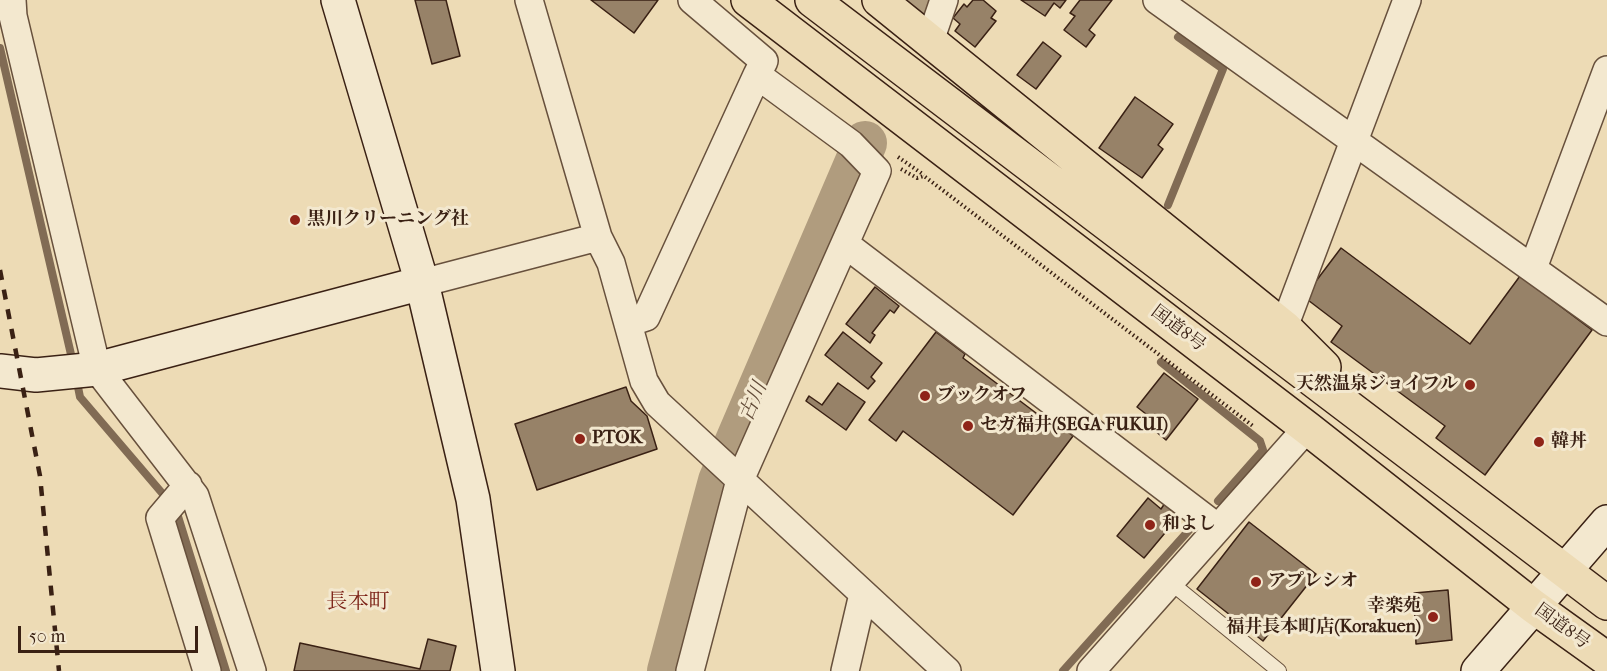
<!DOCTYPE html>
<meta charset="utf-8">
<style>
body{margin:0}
#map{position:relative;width:1607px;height:671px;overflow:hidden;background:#eddbb5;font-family:"IM FELL French Canon",serif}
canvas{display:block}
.scale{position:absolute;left:18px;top:626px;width:180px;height:27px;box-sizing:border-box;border:3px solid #3a2114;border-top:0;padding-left:8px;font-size:18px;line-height:21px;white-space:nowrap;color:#3a2114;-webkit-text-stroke:4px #f3e8cf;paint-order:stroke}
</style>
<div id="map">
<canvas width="1607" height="671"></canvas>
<div class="scale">50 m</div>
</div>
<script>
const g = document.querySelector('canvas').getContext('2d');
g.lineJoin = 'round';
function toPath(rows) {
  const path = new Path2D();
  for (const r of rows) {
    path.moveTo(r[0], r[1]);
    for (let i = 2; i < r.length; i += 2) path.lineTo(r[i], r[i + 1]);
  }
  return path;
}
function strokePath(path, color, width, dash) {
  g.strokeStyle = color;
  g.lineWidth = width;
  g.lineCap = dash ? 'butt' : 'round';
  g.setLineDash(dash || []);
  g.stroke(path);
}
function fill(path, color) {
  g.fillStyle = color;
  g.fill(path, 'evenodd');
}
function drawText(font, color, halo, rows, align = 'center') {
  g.font = font + ' "IM FELL French Canon","Noto Serif JP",serif';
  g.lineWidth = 6;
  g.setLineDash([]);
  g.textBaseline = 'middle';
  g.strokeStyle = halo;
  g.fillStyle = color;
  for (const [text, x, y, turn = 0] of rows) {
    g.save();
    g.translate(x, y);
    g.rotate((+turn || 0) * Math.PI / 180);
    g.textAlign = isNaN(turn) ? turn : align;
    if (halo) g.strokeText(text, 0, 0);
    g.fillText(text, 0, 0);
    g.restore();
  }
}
strokePath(toPath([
 [0,48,73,363],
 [1168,205,1223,69,1178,37],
 [1161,362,1260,441,1263,450,1218,501],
 [76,377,80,397,168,500],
 [176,510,226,671],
 [1063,671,1191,528]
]), '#816b54', 8);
strokePath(toPath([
 [915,11,919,0],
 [669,671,720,481,865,143]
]), '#b09c7e', 44);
const building = toPath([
 [415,0,446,0,460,56,432,64,415,0],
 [591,0,658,0,634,33,591,0],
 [973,0,983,0,996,11,991,18,996,21,975,47,955,31,960,24,953,18,964,4,967,7,973,0],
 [1021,0,1066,0,1060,8,1054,3,1045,16,1021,0],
 [1080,0,1112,0,1089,30,1095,35,1086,47,1064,30,1075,16,1070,13,1080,0],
 [1043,42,1061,56,1036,89,1017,75,1043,42],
 [1135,97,1173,124,1158,145,1163,149,1142,178,1099,148,1135,97],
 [1341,248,1470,344,1520,276,1592,330,1485,475,1436,438,1445,426,1331,342,1342,326,1304,297,1341,248],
 [875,287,899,306,894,313,890,310,872,333,875,335,870,343,846,324,875,287],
 [843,332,882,363,871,377,875,381,868,389,825,355,843,332],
 [936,332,965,354,963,358,1040,416,1042,412,1073,436,1013,515,903,431,896,441,869,420,936,332],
 [1164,373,1198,399,1166,440,1142,420,1146,414,1137,407,1164,373],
 [838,383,865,402,846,430,806,401,809,396,822,405,838,383],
 [626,387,631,401,647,416,657,449,537,490,515,424,626,387],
 [1148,498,1161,509,1165,503,1180,515,1144,558,1117,536,1148,498],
 [1249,522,1316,574,1263,641,1197,589,1249,522],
 [1448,590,1452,640,1416,644,1414,593,1448,590],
 [428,639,456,646,450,671,294,671,300,643,420,669,428,639]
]);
fill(building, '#978268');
strokePath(building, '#3a2114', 1.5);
const lane = toPath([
 [1170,582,1279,671]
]);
const street = toPath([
 [12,0,13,16,97,369,195,496,252,671],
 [692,0,764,61,757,75],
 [1157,0,1607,322],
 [930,41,944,0],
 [598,237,611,263,644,381,657,403,947,671],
 [845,244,1218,528],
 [1533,268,1607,70],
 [422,283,598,237,529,0],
 [628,323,646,317,757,75,851,144,877,171,740,480,690,671],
 [1284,327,1407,0],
 [188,485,160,518,207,671],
 [845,671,863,594],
 [1091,671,1307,428]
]);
const secondary = toPath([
 [338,0,422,283,473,499,498,671],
 [0,371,36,375,97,369,422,283],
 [1478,671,1607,522]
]);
const highway = toPath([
 [748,0,1307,428,1533,606,1607,659],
 [812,0,1607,603],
 [879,0,1284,327,1324,367]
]);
strokePath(lane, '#67503c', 16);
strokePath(street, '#67503c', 30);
strokePath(secondary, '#3a2114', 36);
strokePath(highway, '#3a2114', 36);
strokePath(toPath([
 [898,157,924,175],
 [901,169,917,178,924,176,1253,426]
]), '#3a2114', 4, [1.5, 3]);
strokePath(lane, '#f3e8cf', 14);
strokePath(street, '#f3e8cf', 27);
strokePath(secondary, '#f3e8cf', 33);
strokePath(highway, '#eddbb5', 33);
strokePath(toPath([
 [0,270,40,476,59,671]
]), '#3a2114', 4.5, [10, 10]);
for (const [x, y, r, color] of [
 [295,220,6,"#8f2418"],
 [1470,385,6,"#8f2418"],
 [925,396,6,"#8f2418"],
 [968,426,6,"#8f2418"],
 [580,439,6,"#8f2418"],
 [1539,442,6,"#8f2418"],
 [1150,525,6,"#8f2418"],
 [1256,582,6,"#8f2418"],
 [1433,617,6,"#8f2418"]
]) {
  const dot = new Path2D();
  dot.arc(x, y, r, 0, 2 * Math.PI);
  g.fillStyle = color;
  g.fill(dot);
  strokePath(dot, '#f3e8cf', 2);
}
drawText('bold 18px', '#3a2114', '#f3e8cf', [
 ["黒川クリーニング社",307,220],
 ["天然温泉ジョイフル",1458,385,"right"],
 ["ブックオフ",937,396],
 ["セガ福井(SEGA FUKUI)",980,426],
 ["PTOK",592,439],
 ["韓丼",1551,442],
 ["和よし",1162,525],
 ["アプレシオ",1268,582],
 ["幸楽苑",1421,607,"right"],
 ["福井長本町店(Korakuen)",1421,628,"right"]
], 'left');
drawText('18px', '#3a2114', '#f3e8cf', [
 ["国道8号",1178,329,37],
 ["国道8号",1562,627,36]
]);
drawText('italic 20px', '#634c39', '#f3e8cf', [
 ["古川",754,402,-67]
]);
drawText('21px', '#7a1f14', '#f3e8cf', [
 ["長本町",358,603]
]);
</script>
